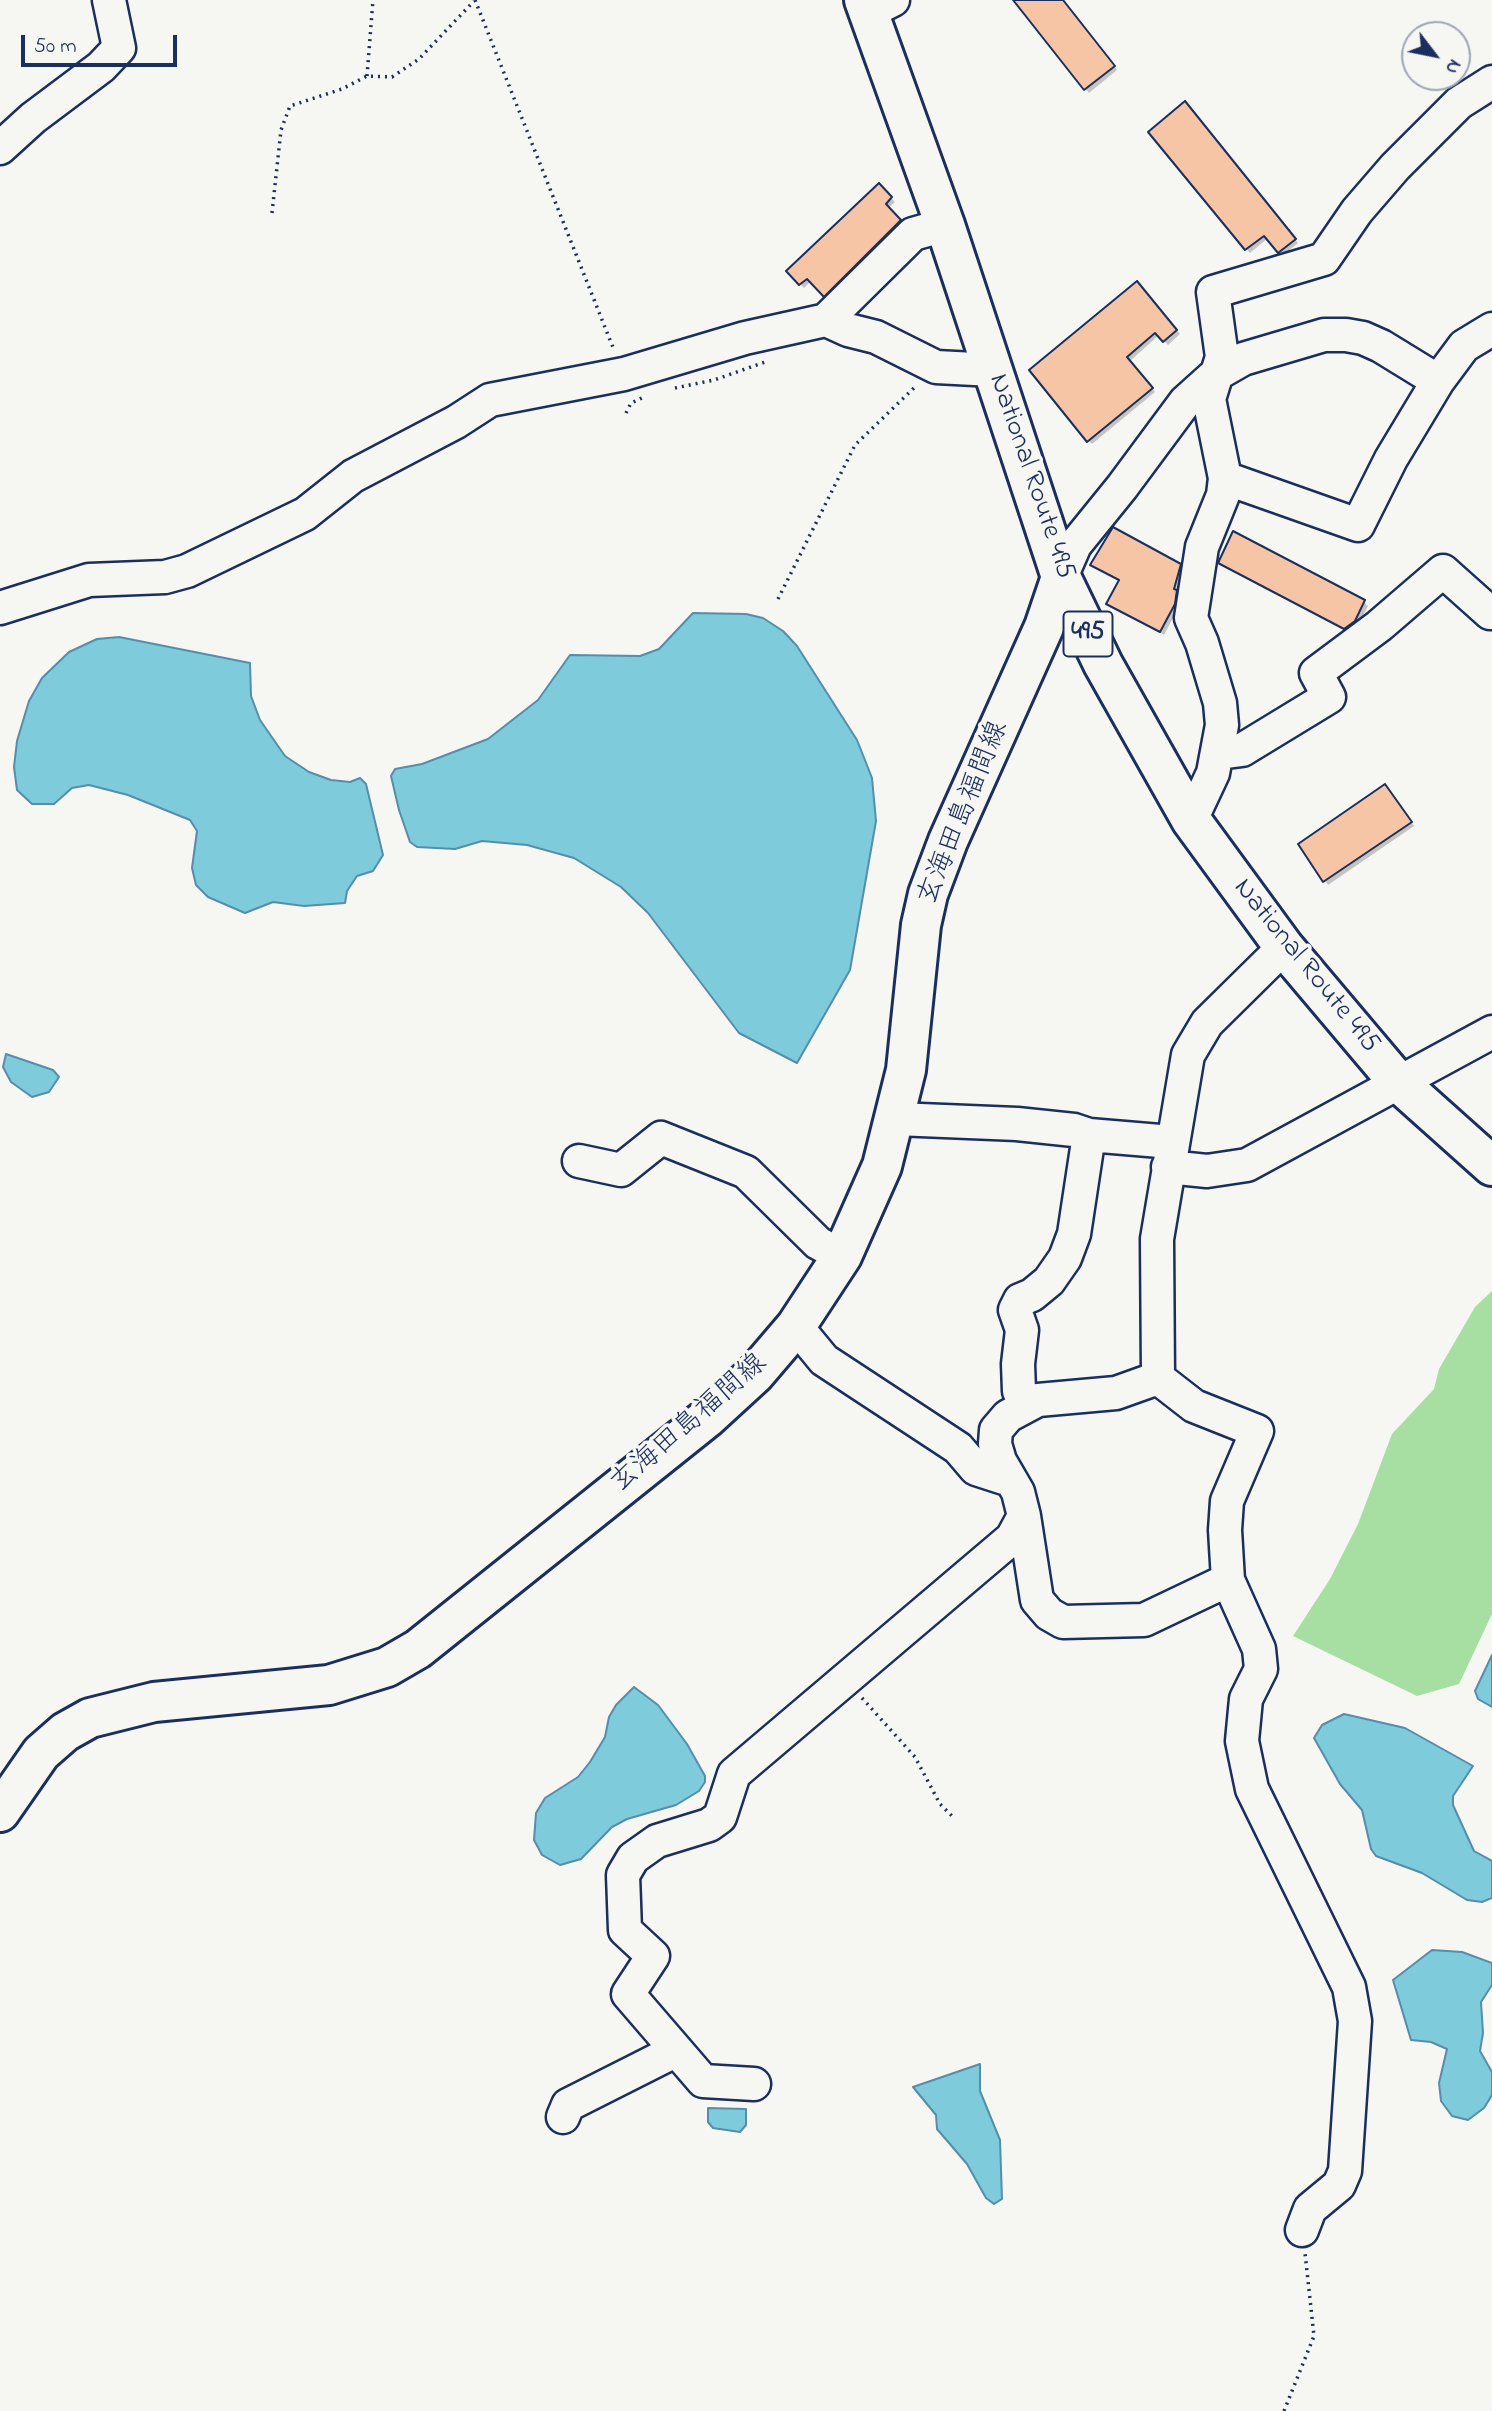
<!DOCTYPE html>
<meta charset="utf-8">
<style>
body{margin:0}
#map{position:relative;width:1492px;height:2411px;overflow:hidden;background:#f6f6f2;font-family:"Indie Flower",sans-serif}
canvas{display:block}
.north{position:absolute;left:1401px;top:21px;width:70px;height:70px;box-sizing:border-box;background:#f6f6f2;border:2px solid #9ea6b7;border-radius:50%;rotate:122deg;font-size:19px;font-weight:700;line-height:28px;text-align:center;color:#1b2f5e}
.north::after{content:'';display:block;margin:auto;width:24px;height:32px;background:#1b2f5e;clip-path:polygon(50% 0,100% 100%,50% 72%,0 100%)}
.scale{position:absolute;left:21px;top:35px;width:156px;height:32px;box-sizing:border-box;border:4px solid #1b2f5e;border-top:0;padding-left:9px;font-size:21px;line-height:24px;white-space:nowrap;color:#1b2f5e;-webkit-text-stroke:5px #f6f6f2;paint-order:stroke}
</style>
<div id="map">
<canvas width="1492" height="2411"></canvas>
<div class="north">N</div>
<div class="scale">50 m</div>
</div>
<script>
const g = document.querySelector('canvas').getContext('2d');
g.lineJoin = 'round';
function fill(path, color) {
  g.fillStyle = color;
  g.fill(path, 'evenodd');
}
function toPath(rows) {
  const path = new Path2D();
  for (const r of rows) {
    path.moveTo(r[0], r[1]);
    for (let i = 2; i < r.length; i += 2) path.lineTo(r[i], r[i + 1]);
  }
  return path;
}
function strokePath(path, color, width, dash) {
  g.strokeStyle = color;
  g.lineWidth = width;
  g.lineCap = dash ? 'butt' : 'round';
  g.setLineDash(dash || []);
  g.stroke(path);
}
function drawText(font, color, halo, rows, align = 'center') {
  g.font = font + ' "Indie Flower","Klee One",sans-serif';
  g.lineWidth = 7;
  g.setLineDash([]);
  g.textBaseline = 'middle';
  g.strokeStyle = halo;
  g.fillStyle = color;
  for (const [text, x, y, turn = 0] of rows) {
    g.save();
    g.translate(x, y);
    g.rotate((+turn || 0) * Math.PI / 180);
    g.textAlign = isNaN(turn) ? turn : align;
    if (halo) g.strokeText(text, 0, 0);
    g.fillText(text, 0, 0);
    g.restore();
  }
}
fill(toPath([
 [1492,1291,1492,1614,1459,1684,1417,1696,1293,1636,1330,1579,1358,1524,1392,1434,1434,1389,1439,1369,1475,1307]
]), '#a7dfa3');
const water = toPath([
 [693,613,746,614,763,618,783,631,797,646,857,740,872,778,876,821,850,970,797,1063,739,1033,648,913,621,887,574,858,527,845,482,841,455,849,417,847,410,842,399,810,391,776,395,769,422,764,488,739,538,700,570,655,640,656,659,649,693,613],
 [119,637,250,663,251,696,260,720,285,756,309,772,331,780,350,782,360,778,366,784,383,855,373,871,357,876,347,891,345,903,304,906,273,902,245,913,208,897,196,885,192,868,197,831,190,820,128,795,89,785,72,788,54,804,32,804,17,790,14,767,17,741,29,701,42,678,69,652,97,639,119,637],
 [6,1054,53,1070,59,1077,49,1092,32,1097,11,1082,3,1067,6,1054],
 [1492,1655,1492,1707,1478,1699,1475,1691,1492,1655],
 [634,1687,658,1705,687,1744,705,1776,705,1782,699,1791,676,1805,627,1819,612,1827,581,1859,560,1865,542,1855,534,1840,536,1813,545,1798,578,1777,590,1762,605,1737,609,1717,616,1705,634,1687],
 [1344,1714,1405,1728,1473,1766,1453,1796,1453,1805,1474,1851,1492,1861,1492,1898,1482,1902,1467,1900,1422,1873,1376,1856,1371,1849,1362,1810,1340,1784,1314,1738,1322,1725,1344,1714],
 [1432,1950,1462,1952,1492,1963,1492,1985,1481,2002,1483,2033,1480,2051,1492,2072,1492,2095,1484,2108,1468,2120,1452,2116,1441,2101,1439,2083,1447,2049,1431,2042,1411,2040,1393,1980,1432,1950],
 [980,2064,980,2091,1000,2140,1002,2199,994,2204,986,2198,967,2164,937,2129,936,2115,913,2087,980,2064],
 [708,2108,746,2109,746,2125,740,2132,713,2128,708,2122,708,2108]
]);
fill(water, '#7ecbdc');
strokePath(water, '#568daa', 2);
fill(toPath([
 [1016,0,1062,0,1117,70,1089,93],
 [1188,107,1298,243,1283,255,1268,238,1250,253,1150,133],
 [879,186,895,202,888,208,903,225,828,299,811,281,804,288,788,271],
 [1140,287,1180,334,1168,345,1159,335,1130,361,1155,392,1092,444,1088,440],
 [1234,534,1364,602,1368,606,1358,625,1349,632,1224,567,1220,563],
 [1092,564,1180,565,1184,569,1177,593,1178,608,1164,635,1112,607,1120,581],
 [1389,789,1414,826,1328,885,1300,844]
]), '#0003');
const building = toPath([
 [1013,0,1063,0,1115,66,1084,90,1013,0],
 [1185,101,1296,239,1278,253,1264,236,1245,250,1148,132,1185,101],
 [879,183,892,197,886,204,901,220,824,297,807,279,799,285,786,271,879,183],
 [1137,281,1177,330,1163,342,1155,333,1127,357,1153,388,1087,442,1029,370,1137,281],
 [1113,527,1181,564,1174,589,1177,590,1175,604,1160,632,1106,604,1119,580,1090,565,1113,527],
 [1233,531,1365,600,1355,621,1344,629,1218,563,1233,531],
 [1385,784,1412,822,1323,882,1298,844,1385,784]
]);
fill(building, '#f6c5a6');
strokePath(building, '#1b2f5e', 2);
const minor = toPath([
 [869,12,893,0],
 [0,148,33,118,101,67,119,48,109,0],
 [826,320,913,234,945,225],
 [1225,478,1358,525,1391,459,1438,381,1464,346,1492,329],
 [1061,577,1075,545,1122,487,1185,402,1215,375,1243,359,1324,335,1346,335,1363,338,1381,346,1438,381],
 [0,608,89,580,165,577,187,571,305,514,353,476,456,422,490,400,624,374,745,338,826,320,848,330,876,337,936,367,994,370],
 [1219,753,1242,750,1329,697,1316,673,1379,626,1443,571,1490,613,1492,611],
 [1191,820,1213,773,1222,725,1220,703,1202,643,1191,618,1202,547,1223,495,1225,478,1209,399,1222,357,1213,292,1324,259,1357,211,1395,167,1459,103,1492,82],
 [1284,947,1207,1023,1188,1055,1157,1239,1158,1378,1194,1406,1257,1431,1227,1501,1225,1530,1228,1580,1259,1649,1261,1669,1246,1699,1242,1741,1252,1789,1349,1987,1355,2021,1345,2171,1339,2185,1310,2209,1302,2230],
 [896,1119,1017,1124,1074,1130,1089,1135,1172,1142],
 [579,1161,621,1170,661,1138,746,1172,818,1243,842,1256],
 [1168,1167,1207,1171,1247,1165,1492,1032],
 [796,1326,824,1360,958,1448,976,1469,1010,1480],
 [1025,1404,1019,1391,1018,1364,1022,1330,1015,1310,1020,1300,1032,1295,1049,1281,1065,1258,1074,1234,1089,1135],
 [1024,1516,1037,1600,1049,1614,1063,1622,1144,1620,1228,1580],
 [754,2084,703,2081,628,1994,653,1956,625,1930,623,1875,633,1858,657,1841,709,1825,720,1817,734,1774,1012,1538,1024,1516,1018,1492,1000,1461,995,1444,996,1430,1008,1416,1038,1400,1116,1393,1158,1378],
 [563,2117,568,2105,675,2051]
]);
const major = toPath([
 [0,1812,41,1753,65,1732,90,1718,154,1702,329,1685,387,1667,418,1649,707,1418,755,1374,796,1326,842,1256,882,1166,906,1070,921,925,928,894,948,841,1044,627,1061,577]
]);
const highway = toPath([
 [864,0,945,225,1061,577,1103,664,1191,820,1284,947,1398,1082,1492,1166]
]);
strokePath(minor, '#1b2f5e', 37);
strokePath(major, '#1b2f5e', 44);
strokePath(highway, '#1b2f5e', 44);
strokePath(toPath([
 [475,0,614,350],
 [367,76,373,0],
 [272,213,281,130,290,106,342,89,367,76,392,77,419,59,474,1],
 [675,388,714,380,768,361],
 [626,413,631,403,644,397],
 [778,599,855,445,917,385],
 [862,1698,915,1757,940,1804,954,1818],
 [1284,2411,1314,2336,1305,2253]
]), '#1b2f5e', 3.5, [2, 5]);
strokePath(minor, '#f6f6f2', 32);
strokePath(major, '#f6f6f2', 38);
strokePath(highway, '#f6f6f2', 38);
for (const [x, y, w] of [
 [1088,634,49]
]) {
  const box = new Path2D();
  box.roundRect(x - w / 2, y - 22.5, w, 45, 5);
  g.fillStyle = '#f6f6f2';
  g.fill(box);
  strokePath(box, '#1b2f5e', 2);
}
drawText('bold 26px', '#1b2f5e', null, [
 ["495",1088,634]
]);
drawText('28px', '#1b2f5e', '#f6f6f2', [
 ["National Route 495",1030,477,71],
 ["玄海田島福間線",965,814,-68],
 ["National Route 495",1305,967,51],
 ["玄海田島福間線",690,1425,-41]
]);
</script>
